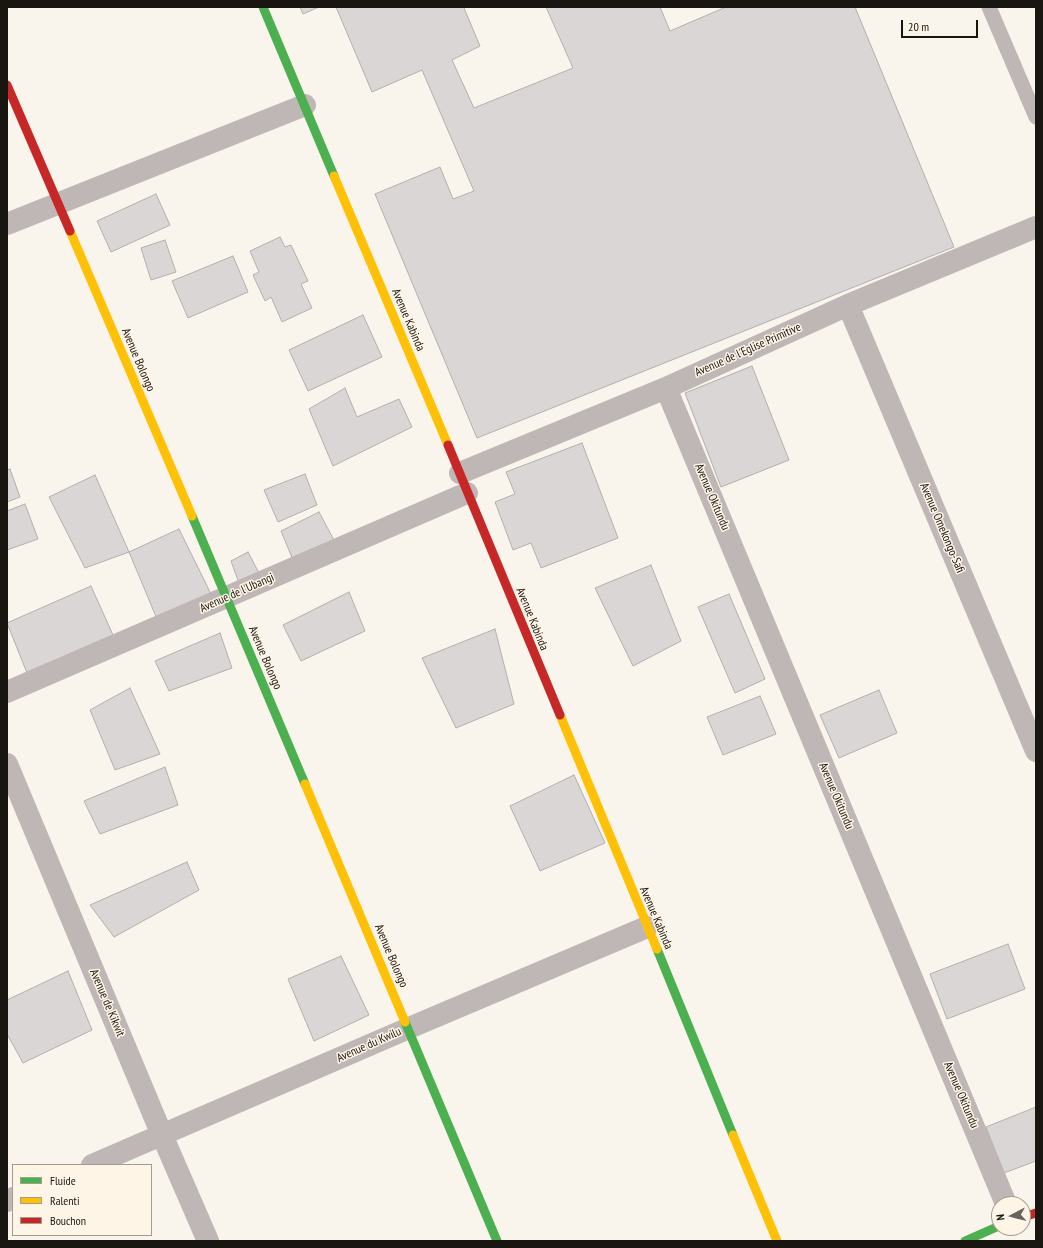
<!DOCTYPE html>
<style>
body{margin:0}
#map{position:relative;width:1043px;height:1248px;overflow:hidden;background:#f9f4ec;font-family:"PT Sans Narrow",sans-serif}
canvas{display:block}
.frame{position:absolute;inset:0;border:8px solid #191611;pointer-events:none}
.legend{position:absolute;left:12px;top:1164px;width:140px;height:72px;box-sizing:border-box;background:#fff5e6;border:1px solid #a39c91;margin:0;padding:5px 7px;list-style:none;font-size:12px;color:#191611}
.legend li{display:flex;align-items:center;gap:8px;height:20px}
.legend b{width:20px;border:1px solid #a39c91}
.north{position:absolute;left:991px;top:1196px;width:40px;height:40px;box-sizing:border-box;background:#fff5e6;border:1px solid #a39c91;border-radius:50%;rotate:263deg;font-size:11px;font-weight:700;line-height:16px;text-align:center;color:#191611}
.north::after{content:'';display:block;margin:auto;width:14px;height:18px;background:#67645e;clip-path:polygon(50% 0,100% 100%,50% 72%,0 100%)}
.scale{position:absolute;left:901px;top:20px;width:77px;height:18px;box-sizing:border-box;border:2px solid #191611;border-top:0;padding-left:5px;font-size:12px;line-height:14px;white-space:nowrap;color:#191611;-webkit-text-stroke:3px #fff5e6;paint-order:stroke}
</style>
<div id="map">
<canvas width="1043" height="1248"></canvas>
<div class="frame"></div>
<ul class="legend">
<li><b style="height:5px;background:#4caf50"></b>Fluide</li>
<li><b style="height:5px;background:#ffc107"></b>Ralenti</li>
<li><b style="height:5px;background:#c62828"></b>Bouchon</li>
</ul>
<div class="north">N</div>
<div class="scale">20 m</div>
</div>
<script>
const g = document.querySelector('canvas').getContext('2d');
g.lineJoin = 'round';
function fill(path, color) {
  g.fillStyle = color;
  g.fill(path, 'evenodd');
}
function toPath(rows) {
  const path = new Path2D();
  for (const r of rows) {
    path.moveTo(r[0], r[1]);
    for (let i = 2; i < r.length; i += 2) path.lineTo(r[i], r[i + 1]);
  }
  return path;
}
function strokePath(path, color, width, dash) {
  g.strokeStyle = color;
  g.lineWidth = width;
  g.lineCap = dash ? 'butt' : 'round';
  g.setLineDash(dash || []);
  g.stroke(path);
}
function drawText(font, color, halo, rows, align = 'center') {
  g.font = font + ' "PT Sans Narrow",sans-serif';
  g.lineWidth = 3;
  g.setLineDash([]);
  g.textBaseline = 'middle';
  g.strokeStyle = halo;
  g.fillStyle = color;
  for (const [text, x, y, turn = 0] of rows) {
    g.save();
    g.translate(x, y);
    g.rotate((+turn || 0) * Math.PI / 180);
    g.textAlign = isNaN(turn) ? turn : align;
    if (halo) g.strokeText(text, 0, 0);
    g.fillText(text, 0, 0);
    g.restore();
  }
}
const building = toPath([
 [300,7,319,7,303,14,300,7],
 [336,7,467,7,464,8,480,46,452,60,474,108,573,68,546,7,660,7,670,31,726,7,855,7,954,247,477,438,375,194,440,167,453,199,474,191,422,70,372,92,336,7],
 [156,194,170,225,111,252,97,221,156,194],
 [280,237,285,247,291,245,308,281,301,284,312,308,282,322,271,297,265,301,253,275,259,272,250,251,280,237],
 [165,240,176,272,151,280,141,248,165,240],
 [233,256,248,292,188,318,172,281,233,256],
 [363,315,382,357,308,391,289,350,363,315],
 [752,366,789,460,721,487,685,393,752,366],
 [345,388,357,417,399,399,412,427,333,466,309,409,345,388],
 [582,443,618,538,541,568,531,543,513,550,495,502,515,494,506,472,582,443],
 [10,469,20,497,7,502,7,470,10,469],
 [305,474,317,505,278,522,264,490,305,474],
 [95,475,129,552,85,568,49,497,95,475],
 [25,504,38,539,7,550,7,511,25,504],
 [319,512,335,542,293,560,281,531,319,512],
 [179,529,212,596,157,619,129,552,179,529],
 [248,552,259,573,239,583,231,561,248,552],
 [651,565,681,641,633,666,595,588,651,565],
 [91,586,113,635,27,673,7,623,91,586],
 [349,592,365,631,301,661,283,625,349,592],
 [729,594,765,679,735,693,698,607,729,594],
 [495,629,514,704,456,728,422,658,495,629],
 [220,633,232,668,169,691,155,661,220,633],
 [130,688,160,754,115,770,90,710,130,688],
 [879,690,897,733,839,758,820,715,879,690],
 [760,696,776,734,723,755,707,717,760,696],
 [165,767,178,805,100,834,84,801,165,767],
 [574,775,605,843,540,871,510,806,574,775],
 [187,862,199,890,114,937,90,905,187,862],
 [1008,944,1025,989,947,1019,930,974,1008,944],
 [341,956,369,1015,314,1041,288,979,341,956],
 [68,971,92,1030,23,1063,7,1034,7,1000,68,971],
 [1036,1107,1036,1161,1004,1173,986,1127,1036,1107]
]);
fill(building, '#d9d6d5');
strokePath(building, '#b2afae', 1);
strokePath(toPath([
 [989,7,1036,117]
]), '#bfb7b5', 15);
strokePath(toPath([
 [7,224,305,105],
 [848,305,1036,751],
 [666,388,1006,1204],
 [460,473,666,388,848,305,1036,227],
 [7,692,467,493],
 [7,764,162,1135,208,1241],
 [92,1165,409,1028,647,927],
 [7,1201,13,1198]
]), '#bfb7b5', 22);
strokePath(toPath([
 [263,7,334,176],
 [192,516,305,784],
 [657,949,733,1135],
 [405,1022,497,1241],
 [965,1241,999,1226]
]), '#4caf50', 9);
strokePath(toPath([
 [334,176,448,445],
 [70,231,192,516],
 [560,715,657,949],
 [305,784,405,1022],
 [733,1135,777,1241]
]), '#ffc107', 9);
strokePath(toPath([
 [7,85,70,231],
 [448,445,560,715],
 [1023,1217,1036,1213]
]), '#c62828', 9);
drawText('12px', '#191611', '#fff5e6', [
 ["Avenue Kabinda",408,320,67],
 ["Avenue de l'Eglise Primitive",748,350,-24],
 ["Avenue Bolongo",138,360,67],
 ["Avenue Okitundu",712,497,67],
 ["Avenue Omekongo-Safi",942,528,67],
 ["Avenue de l'Ubangi",237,593,-24],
 ["Avenue Kabinda",532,619,68],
 ["Avenue Bolongo",265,658,67],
 ["Avenue Okitundu",836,796,67],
 ["Avenue Kabinda",656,918,67],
 ["Avenue Bolongo",391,956,67],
 ["Avenue de Kikwit",107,1003,67],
 ["Avenue du Kwilu",369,1045,-24],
 ["Avenue Okitundu",961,1095,67]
]);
</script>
